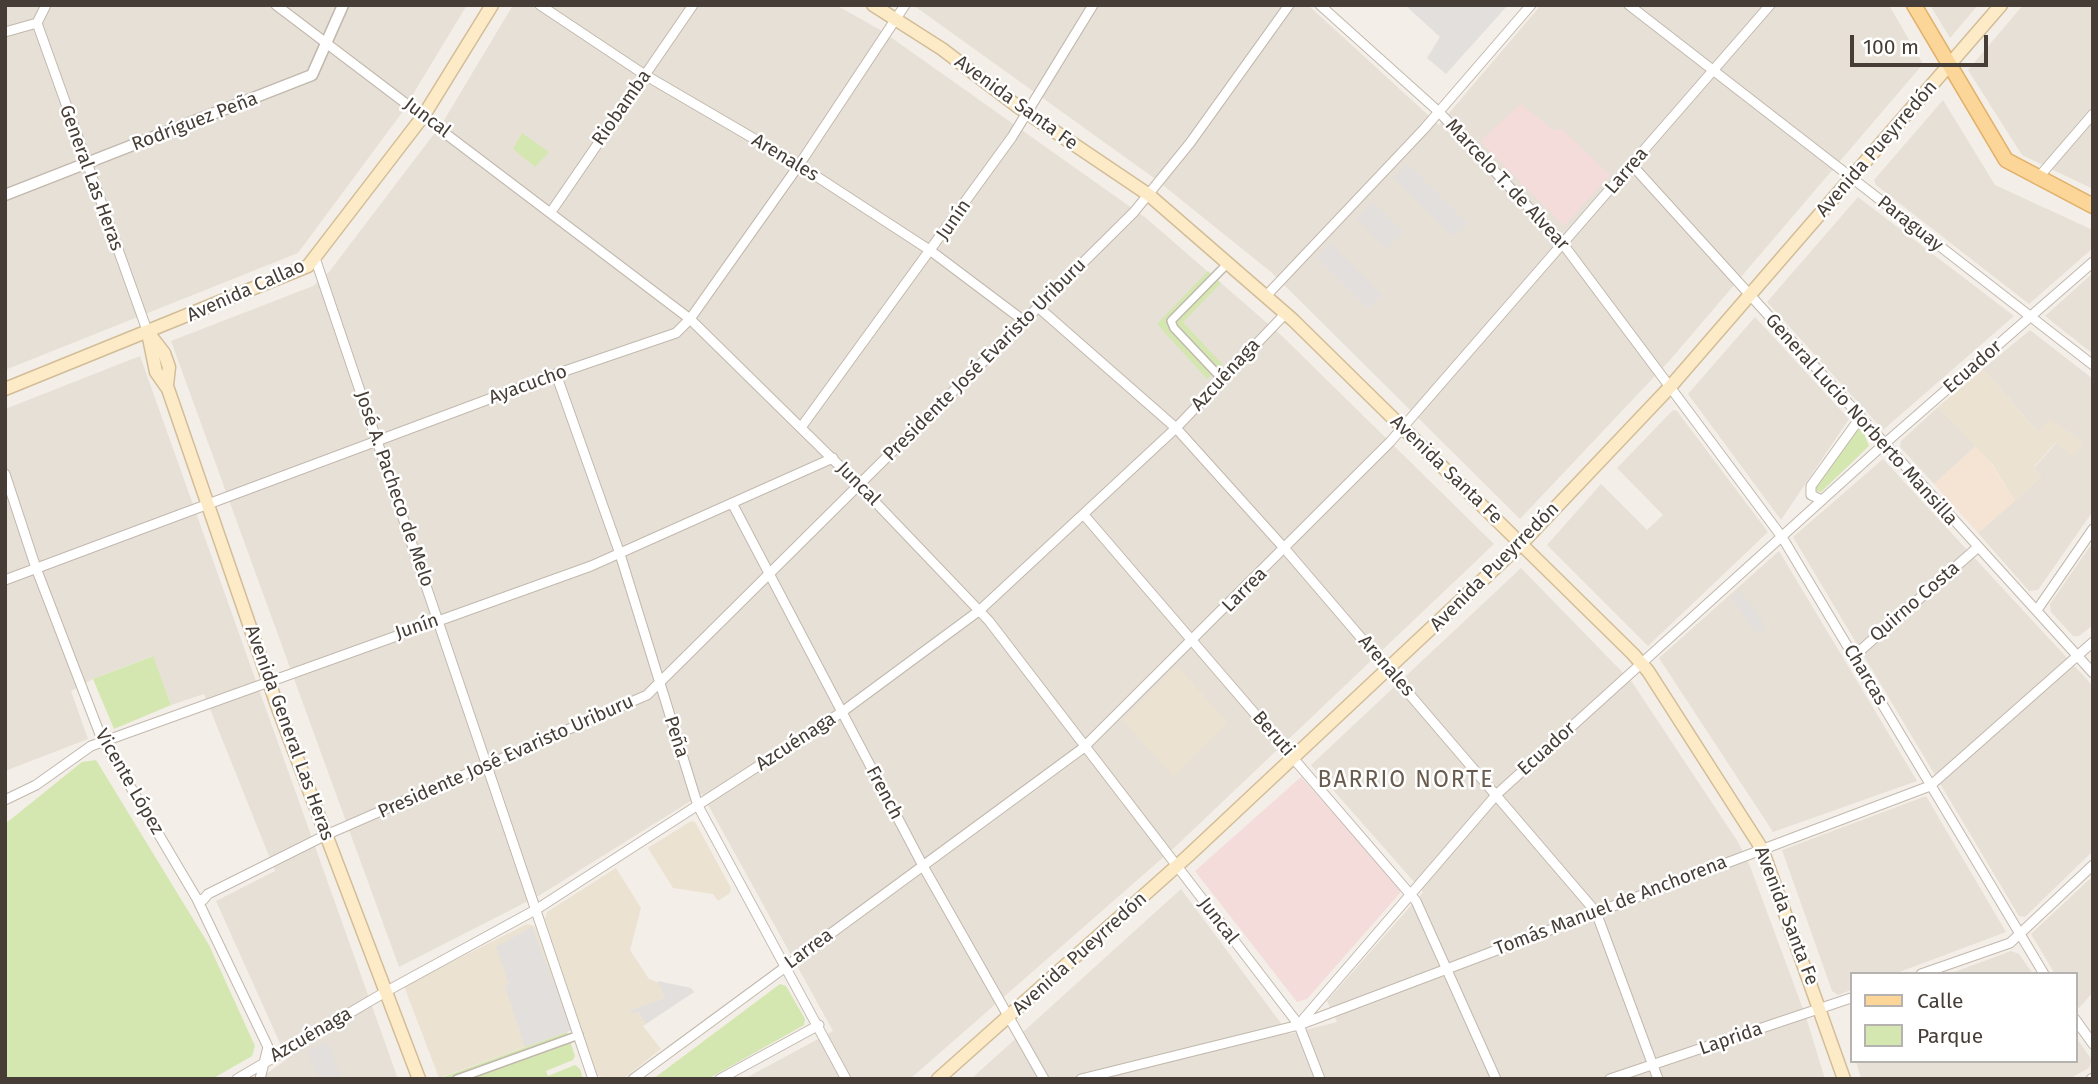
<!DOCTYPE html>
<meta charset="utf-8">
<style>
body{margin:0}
#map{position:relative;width:2098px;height:1084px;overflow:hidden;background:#f3eee7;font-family:"Fira Sans",sans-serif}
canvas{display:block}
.frame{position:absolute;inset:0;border:7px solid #463e36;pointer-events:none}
.legend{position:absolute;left:1850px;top:972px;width:228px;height:91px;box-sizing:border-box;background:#fff;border:2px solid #b5b2af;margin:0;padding:9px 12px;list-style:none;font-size:21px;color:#463e36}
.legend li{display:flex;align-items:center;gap:14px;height:35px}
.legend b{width:35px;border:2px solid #b5b2af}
.scale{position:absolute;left:1850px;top:35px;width:138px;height:32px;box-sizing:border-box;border:4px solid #463e36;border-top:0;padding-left:9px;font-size:21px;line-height:24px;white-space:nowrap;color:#463e36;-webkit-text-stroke:5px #fff;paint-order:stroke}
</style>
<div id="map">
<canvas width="2098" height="1084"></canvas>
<div class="frame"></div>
<ul class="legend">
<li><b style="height:9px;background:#fcd598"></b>Calle</li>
<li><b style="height:19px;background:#d4e7b1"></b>Parque</li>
</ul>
<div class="scale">100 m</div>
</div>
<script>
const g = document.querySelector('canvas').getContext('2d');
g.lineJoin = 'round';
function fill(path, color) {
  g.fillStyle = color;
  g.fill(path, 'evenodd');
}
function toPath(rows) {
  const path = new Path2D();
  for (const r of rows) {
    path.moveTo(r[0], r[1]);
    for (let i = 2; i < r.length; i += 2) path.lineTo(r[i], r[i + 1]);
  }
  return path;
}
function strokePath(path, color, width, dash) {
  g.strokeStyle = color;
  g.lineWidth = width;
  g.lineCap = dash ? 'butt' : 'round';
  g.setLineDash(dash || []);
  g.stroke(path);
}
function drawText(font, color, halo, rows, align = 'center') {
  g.font = font + ' "Fira Sans",sans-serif';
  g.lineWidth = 5;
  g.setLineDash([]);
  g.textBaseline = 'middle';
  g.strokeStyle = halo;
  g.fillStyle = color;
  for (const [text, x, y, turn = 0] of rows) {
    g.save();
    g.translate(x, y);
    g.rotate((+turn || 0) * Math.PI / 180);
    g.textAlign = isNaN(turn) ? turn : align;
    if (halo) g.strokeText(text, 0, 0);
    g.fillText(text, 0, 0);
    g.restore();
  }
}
fill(toPath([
 [5,5,467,5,401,114,298,253,5,370],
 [513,5,836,5,882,31,1146,218,1281,335,1494,544,1175,847,910,1079,744,1079,833,1031,702,794,540,895,399,967,171,341,313,286,329,272,443,122],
 [913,5,1308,5,1439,125,1541,5,1889,5,1923,64,1670,360,1520,519,1271,272,1154,178],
 [1930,5,1978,5,1950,38],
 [2023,5,2093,5,2093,189,2022,155,1968,70],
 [1943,100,1995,185,2093,230,2093,248,2029,304,1876,185,1874,180],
 [1858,197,2014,316,1883,430,1767,302],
 [2093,273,2093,354,2045,316],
 [1755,317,1849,419,1781,520,1688,394],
 [2030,330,2093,379,2093,511,2038,590,2029,591,1978,533,2041,477,2034,468,2056,443,2083,443,2037,431,1983,369],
 [140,356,398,1079,259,1079,287,1059,216,901,275,871,204,694,171,705,152,656,93,679,71,691,88,739,5,771,5,409],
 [1938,407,1976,446,1934,484,1900,447,1901,441],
 [1673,410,1677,411,1768,532,1648,646,1547,545,1601,484,1647,530,1663,515,1617,468],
 [1883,459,2093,686,2093,851,2025,917,2019,916,1793,537],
 [2093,542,2093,625,2079,636,2073,636,2051,612,2050,604],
 [1779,551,1917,781,1773,832,1659,658],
 [1521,568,1632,682,1738,842,1750,866,1806,1017,1825,1079,971,1079,1181,889,1289,1034,1337,1022,1327,1001,1423,892,1311,765],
 [1926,796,2006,932,1894,974,1851,974,1851,990,1838,995,1832,991,1782,850],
 [2093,876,2093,992,2079,1008,2075,1003,2075,974,2055,974,2031,934],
 [2011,951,2019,954,2033,974,1949,974],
 [2075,1036,2092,1060,2089,1068,2069,1079,1861,1079,1856,1061,2075,1061]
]), '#e7e0d6');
fill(toPath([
 [1976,446,1993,466,2015,501,1978,533,1934,484]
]), '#f5e3d3');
fill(toPath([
 [1983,369,2037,431,2050,419,2083,442,2074,457,2055,443,2034,467,2041,477,2015,501,1993,465,1938,407],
 [1177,666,1228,723,1173,776,1122,720],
 [691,821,695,822,731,888,730,893,718,901,713,894,673,888,648,848],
 [616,868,641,908,630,950,649,979,660,983,665,998,631,1010,638,1012,646,1024,643,1026,661,1049,623,1079,607,1079,597,1075,545,919,547,912],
 [527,924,535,926,572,1030,439,1078,404,986]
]), '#ece2d2');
fill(toPath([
 [1521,104,1553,130,1562,129,1610,175,1564,226,1480,141],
 [1301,777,1400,887,1400,893,1307,999,1297,1002,1195,871]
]), '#f4dcdb');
fill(toPath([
 [522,133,549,152,535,167,513,149],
 [1208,271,1221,283,1183,322,1222,364,1207,379,1157,324],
 [1856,427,1863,431,1869,446,1821,492,1816,491,1814,488],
 [153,656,171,705,114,729,93,679],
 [96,760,209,945,255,1046,252,1056,212,1079,5,1079,5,824,82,762],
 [780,984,786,986,805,1019,804,1025,708,1079,653,1079],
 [567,1032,575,1056,573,1060,546,1071,548,1076,575,1065,580,1069,583,1079,438,1079]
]), '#d4e7b1');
fill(toPath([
 [1405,5,1508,5,1446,74,1427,58,1440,37],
 [1407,163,1467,223,1453,237,1393,177],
 [1373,202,1403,232,1386,248,1356,219],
 [1330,243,1382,295,1368,309,1316,257],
 [1739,590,1766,627,1758,634,1731,597],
 [532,927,572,1030,525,1047,505,986,509,984,496,947],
 [658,981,691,988,694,992,646,1024,638,1012,632,1014,630,1010,665,998],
 [327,1042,342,1079,320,1079,307,1051]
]), '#e2dfdc');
const pedestrian = toPath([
 [1222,379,1174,328,1171,321,1228,263],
 [457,1079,579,1035]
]);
const minor = toPath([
 [276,5,690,319,859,485,989,621,1299,1025,1320,1079],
 [540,5,645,75,799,165,931,251,1024,321],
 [1320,5,1439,112,1563,244,1670,387,1782,537,2044,974],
 [1629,5,2093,365],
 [37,23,148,333],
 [5,32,37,23,46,5],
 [1632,165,2093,673],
 [2037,179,2093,114],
 [551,212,693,5],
 [315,258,593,1079],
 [1266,296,1424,129,1531,5],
 [1038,307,1176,428,1285,549,1596,912,1658,1079],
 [556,374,620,554,698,806,846,1079],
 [802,426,1012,137,1093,5],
 [5,474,36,568,101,737,197,899,268,1047,260,1079],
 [1822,500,1811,495,1811,486,1860,418],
 [732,503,923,866,1044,1079],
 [1084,515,1416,901,1496,1079],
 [5,580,556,374,676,333,690,319,799,165,905,5],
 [2037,610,2093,529],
 [1854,656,1977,548],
 [5,800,36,785,91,746,591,566,833,458],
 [197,899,203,900,208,894,326,835,647,695,1134,212,1190,143,1289,5],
 [1921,974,2010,943,2093,865],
 [2075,1019,2093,1044],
 [1300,1023,1497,794,1883,445,2093,262],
 [237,1079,387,991,537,909,842,712,980,610,1176,428,1286,313],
 [633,1079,1083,748,1390,442,1770,5],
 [720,1079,819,1025],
 [1081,1079,1299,1025,1930,786,2093,642],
 [1610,1079,1851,998],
 [2091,1079,2093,1078]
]);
const tertiary = toPath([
 [5,195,312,75,343,5]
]);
const secondary = toPath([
 [873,5,942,49,1017,106,1149,195,1293,320,1633,654,1648,671,1762,849,1844,1079],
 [148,333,156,372,168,389,279,711,419,1079],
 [150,335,164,353,169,367,167,385],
 [5,389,308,266,424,115,492,5],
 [938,1079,1188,856,1522,543,1670,387,2001,5]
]);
const primary = toPath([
 [1914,5,2006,160,2093,206]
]);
strokePath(pedestrian, '#c2b8ad', 10);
strokePath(minor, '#c2b8ad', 11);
strokePath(tertiary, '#c2b8ad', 13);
strokePath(secondary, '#d2bd98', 15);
strokePath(primary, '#e1b068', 17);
strokePath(pedestrian, '#fff', 7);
strokePath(minor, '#fff', 9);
strokePath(tertiary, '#fff', 10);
strokePath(secondary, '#fdebc7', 12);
strokePath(primary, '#fcd598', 14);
drawText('19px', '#463e36', '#fff', [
 ["Avenida Santa Fe",1016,103,36],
 ["Riobamba",622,108,-55],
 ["Juncal",427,118,37],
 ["Rodríguez Peña",195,122,-21],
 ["Avenida Pueyrredón",1877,149,-49],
 ["Arenales",785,158,31],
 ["Larrea",1627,171,-49],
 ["General Las Heras",91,178,70],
 ["Marcelo T. de Alvear",1507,185,47],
 ["Junín",954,220,-55],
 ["Paraguay",1910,224,38],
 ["Avenida Callao",246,291,-24],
 ["Presidente José Evaristo Uriburu",985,360,-45],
 ["Ecuador",1973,367,-41],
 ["Azcuénaga",1226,375,-47],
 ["Ayacucho",528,385,-20],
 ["General Lucio Norberto Mansilla",1861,420,48],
 ["Avenida Santa Fe",1446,470,44],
 ["Juncal",858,484,45],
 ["José A. Pacheco de Melo",394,489,71],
 ["Avenida Pueyrredón",1495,567,-45],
 ["Larrea",1245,590,-45],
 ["Quirno Costa",1915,602,-41],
 ["Junín",417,627,-19],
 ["Arenales",1386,666,49],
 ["Charcas",1865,675,59],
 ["Avenida General Las Heras",289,733,70],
 ["Beruti",1273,734,49],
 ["Peña",676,737,72],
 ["Azcuénaga",796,742,-33],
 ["Ecuador",1547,749,-42],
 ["Presidente José Evaristo Uriburu",506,757,-24],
 ["Vicente López",129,782,60],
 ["French",884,793,62],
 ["Tomás Manuel de Anchorena",1611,906,-21],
 ["Avenida Santa Fe",1786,916,69],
 ["Juncal",1218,921,52],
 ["Larrea",809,949,-36],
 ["Avenida Pueyrredón",1080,954,-42],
 ["Azcuénaga",311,1035,-30],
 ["Laprida",1731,1039,-19]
]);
g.letterSpacing = '2px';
drawText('23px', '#695b4e', '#fff', [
 ["BARRIO NORTE",1406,781]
]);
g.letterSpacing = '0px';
</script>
